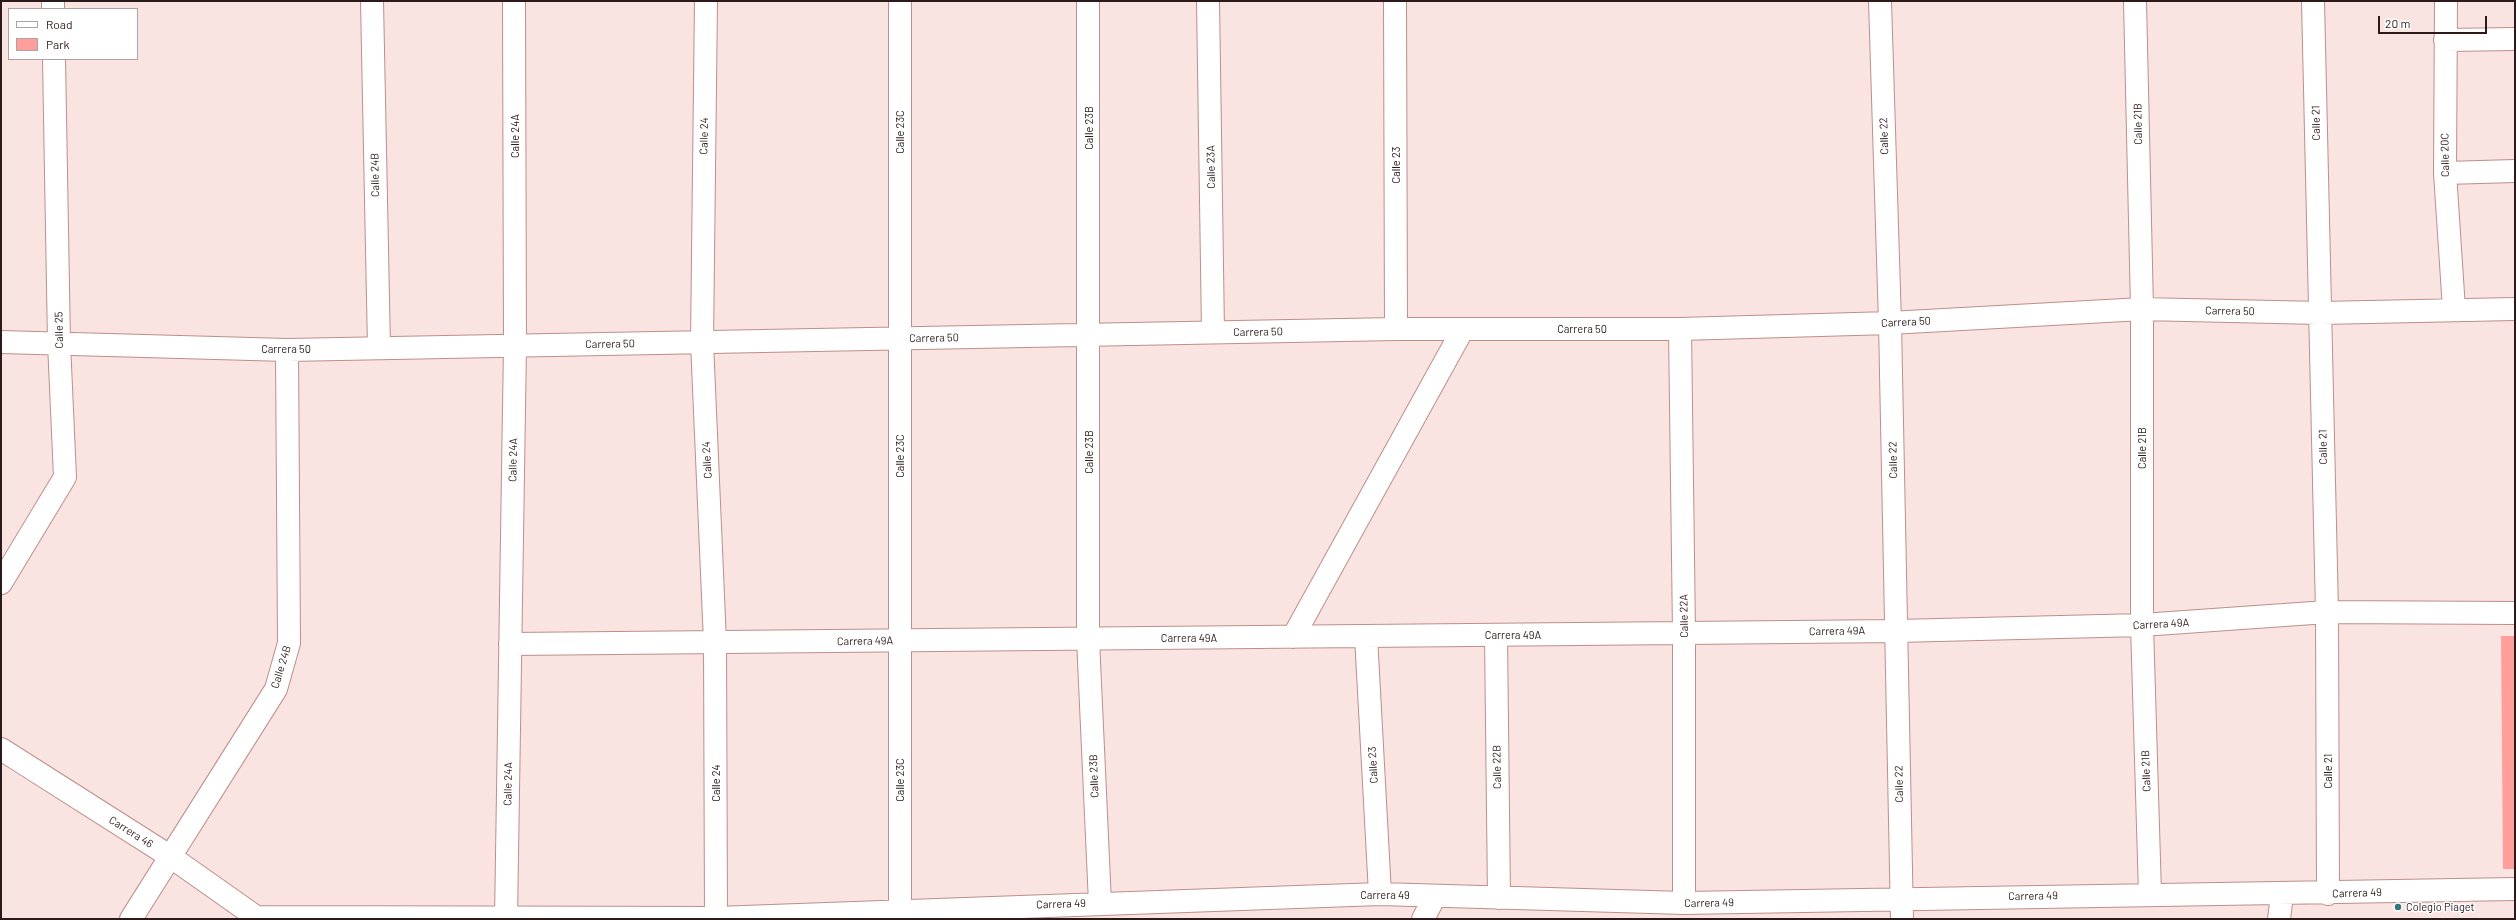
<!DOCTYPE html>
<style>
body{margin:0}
#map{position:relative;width:2516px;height:920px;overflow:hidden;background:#f9e4e2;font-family:Barlow,sans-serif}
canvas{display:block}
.frame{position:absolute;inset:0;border:2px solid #2b1a19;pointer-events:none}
.legend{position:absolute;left:8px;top:8px;width:130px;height:52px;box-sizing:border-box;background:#fff;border:1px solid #aaa3a3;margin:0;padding:5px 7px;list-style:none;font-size:12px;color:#2b1a19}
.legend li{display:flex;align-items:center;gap:8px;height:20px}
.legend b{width:20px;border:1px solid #aaa3a3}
.scale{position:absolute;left:2378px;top:16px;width:109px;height:18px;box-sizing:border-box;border:2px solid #2b1a19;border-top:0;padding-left:5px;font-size:12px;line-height:14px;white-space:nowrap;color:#2b1a19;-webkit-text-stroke:3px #fff;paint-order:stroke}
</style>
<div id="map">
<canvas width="2516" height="920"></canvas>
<div class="frame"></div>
<ul class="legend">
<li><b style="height:5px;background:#fff"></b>Road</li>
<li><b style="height:11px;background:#ff9e9a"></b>Park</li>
</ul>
<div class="scale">20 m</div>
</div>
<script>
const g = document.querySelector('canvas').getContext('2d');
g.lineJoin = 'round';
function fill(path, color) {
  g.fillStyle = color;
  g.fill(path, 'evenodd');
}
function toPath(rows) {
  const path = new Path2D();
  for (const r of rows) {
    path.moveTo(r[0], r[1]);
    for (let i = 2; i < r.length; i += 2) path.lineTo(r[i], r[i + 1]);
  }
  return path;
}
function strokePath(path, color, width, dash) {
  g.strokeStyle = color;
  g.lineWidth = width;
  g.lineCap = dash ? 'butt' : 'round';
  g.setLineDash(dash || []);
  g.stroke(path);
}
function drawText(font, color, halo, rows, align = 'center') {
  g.font = font + ' Barlow,sans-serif';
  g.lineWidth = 3;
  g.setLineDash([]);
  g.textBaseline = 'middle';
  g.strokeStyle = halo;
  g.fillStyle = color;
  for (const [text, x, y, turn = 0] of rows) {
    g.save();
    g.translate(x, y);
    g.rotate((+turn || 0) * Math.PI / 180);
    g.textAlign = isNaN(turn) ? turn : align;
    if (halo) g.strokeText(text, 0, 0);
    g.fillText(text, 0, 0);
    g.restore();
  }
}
fill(toPath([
 [2501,636,2515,636,2515,869,2503,869]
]), '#ff9e9a');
const minor = toPath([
 [53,1,53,9],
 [372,1,379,348],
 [706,1,702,342,715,642,716,918],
 [1088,1,1088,639,1100,903],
 [1208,1,1213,332],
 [1395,1,1396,329],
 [1880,1,1890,323,1902,919],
 [2135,1,2142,309,2142,625,2150,894],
 [2313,1,2327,612,2328,894],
 [2446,1,2445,173,2454,309],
 [2445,40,2515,39],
 [2445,173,2515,171],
 [1680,329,1684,633,1684,903],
 [1,342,287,350,1396,329,1680,329,1890,323,2142,309,2320,313,2515,309],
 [1,583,65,477,59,343,54,59],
 [1496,635,1499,898],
 [1366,636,1380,894],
 [1293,637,1463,329],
 [510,644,1897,631,2142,625,2327,612,2515,613],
 [1,749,171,857,259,919],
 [900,911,900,1],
 [256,917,716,918,1380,894,1684,903,2515,889],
 [131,919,276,689,289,643,287,350],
 [506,919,515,345,514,1],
 [1423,919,1435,896],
 [2279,919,2282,895]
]);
strokePath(minor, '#bd8e8a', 24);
strokePath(minor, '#fff', 22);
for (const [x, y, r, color] of [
 [2398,907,4,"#2f787f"]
]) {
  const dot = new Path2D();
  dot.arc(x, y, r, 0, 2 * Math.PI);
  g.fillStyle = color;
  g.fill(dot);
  strokePath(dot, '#fff', 1.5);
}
drawText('11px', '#2b1a19', '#fff', [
 ["Calle 21",2316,123,-91],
 ["Calle 21B",2138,124,-91],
 ["Calle 23B",1089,128,-90],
 ["Calle 23C",900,132,-90],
 ["Calle 24A",515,136,-90],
 ["Calle 24",704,136,-89],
 ["Calle 22",1884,136,-92],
 ["Calle 20C",2445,155,-91],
 ["Calle 23",1396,165,-90],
 ["Calle 23A",1211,167,-91],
 ["Calle 24B",375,175,-91],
 ["Carrera 50",2230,311,1],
 ["Carrera 50",1906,322,-3],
 ["Carrera 50",1582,329],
 ["Calle 25",59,330,-91],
 ["Carrera 50",1258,332,-1],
 ["Carrera 50",934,338,-1],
 ["Carrera 50",610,344,-1],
 ["Carrera 50",286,349],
 ["Calle 21",2323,447,-91],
 ["Calle 21B",2142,448,-90],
 ["Calle 23B",1089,452,-90],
 ["Calle 23C",900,456,-90],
 ["Calle 24A",513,460,-89],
 ["Calle 24",707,460,-93],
 ["Calle 22",1893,460,-91],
 ["Calle 22A",1684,616,-91],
 ["Carrera 49A",2161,624,-3],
 ["Carrera 49A",1837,631,-1],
 ["Carrera 49A",1513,635],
 ["Carrera 49A",1189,638],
 ["Carrera 49A",865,641,-1],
 ["Calle 24B",281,667,-73],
 ["Calle 23",1373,765,-93],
 ["Calle 22B",1497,767,-91],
 ["Calle 21B",2146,771,-92],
 ["Calle 21",2328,771,-90],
 ["Calle 23B",1094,776,-92],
 ["Calle 23C",900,780,-90],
 ["Calle 24",716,783,-90],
 ["Calle 24A",508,784,-89],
 ["Calle 22",1899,784,-91],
 ["Carrera 46",131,832,32],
 ["Carrera 49",2357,893,-2],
 ["Carrera 49",1385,895],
 ["Carrera 49",2033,896,-1],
 ["Carrera 49",1709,903,-1],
 ["Carrera 49",1061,904,-2]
]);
drawText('11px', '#2b1a19', '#fff', [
 ["Colegio Piaget",2406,907]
], 'left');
</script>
